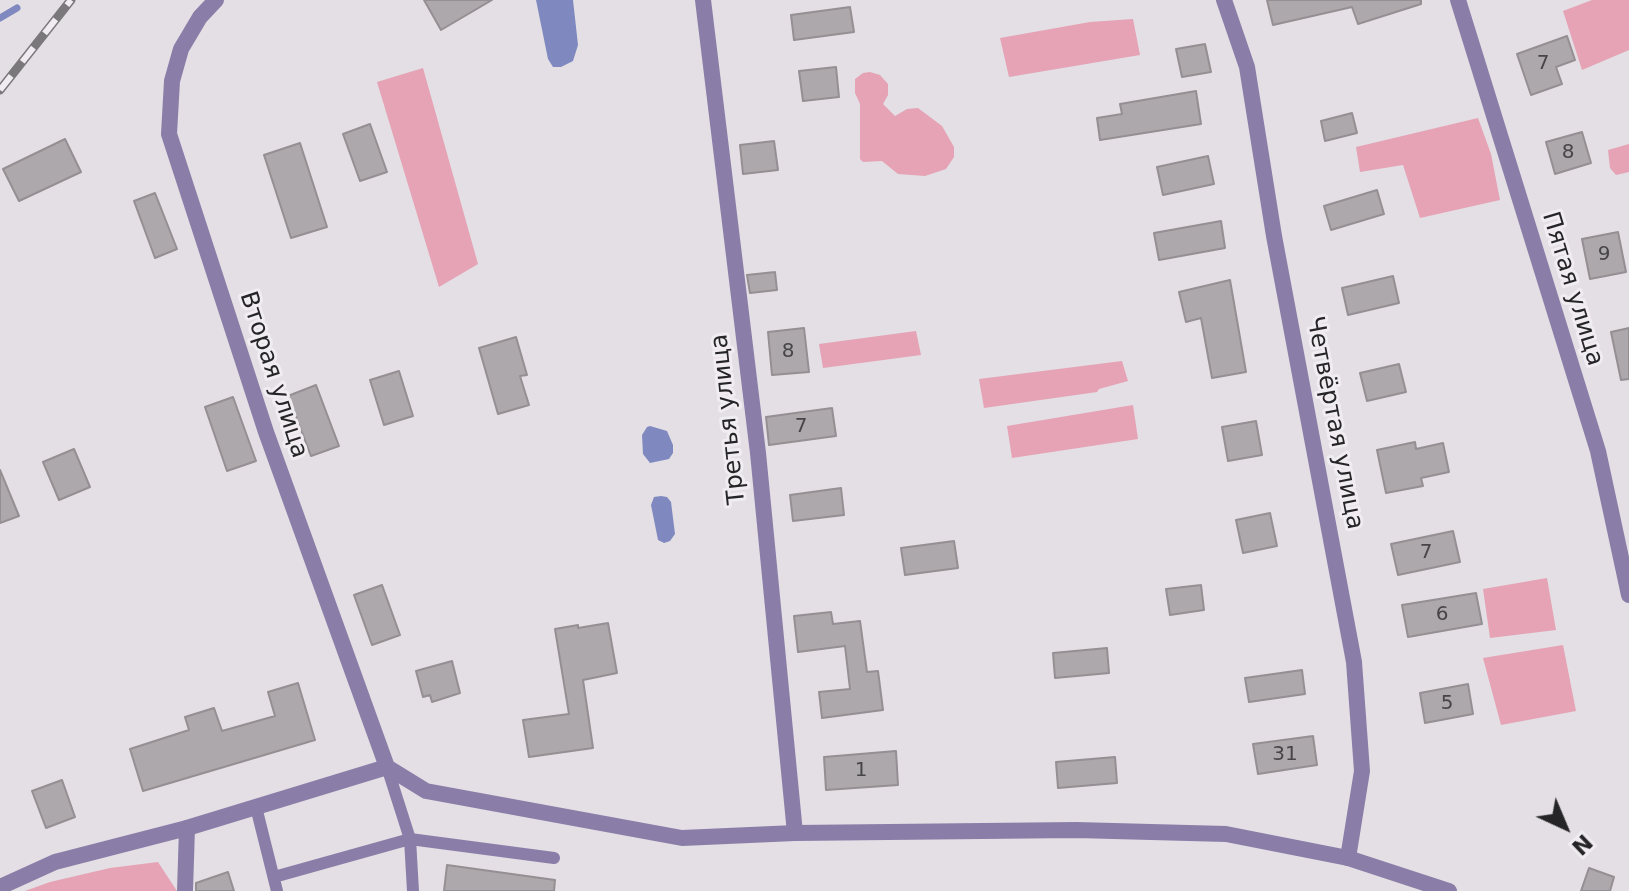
<!DOCTYPE html>
<meta charset="utf-8">
<style>
body{margin:0}
#map{position:relative;width:1629px;height:891px;overflow:hidden;background:#e3dfe4;font-family:"DejaVu Sans",sans-serif}
canvas{display:block}
.north{position:absolute;left:1525px;top:787px;width:80px;height:80px;-webkit-text-stroke:6px #f0ecf1;paint-order:stroke;rotate:136deg;font-size:22px;font-weight:700;line-height:32px;text-align:center;color:#252426}
.north::after{content:'';display:block;margin:auto;width:28px;height:36px;background:#252426;clip-path:polygon(50% 0,100% 100%,50% 72%,0 100%)}
</style>
<div id="map">
<canvas width="1629" height="891"></canvas>
<div class="north">N</div>
</div>
<script>
const g = document.querySelector('canvas').getContext('2d');
g.lineJoin = 'round';
function fill(path, color) {
  g.fillStyle = color;
  g.fill(path, 'evenodd');
}
function toPath(rows) {
  const path = new Path2D();
  for (const r of rows) {
    path.moveTo(r[0], r[1]);
    for (let i = 2; i < r.length; i += 2) path.lineTo(r[i], r[i + 1]);
  }
  return path;
}
function strokePath(path, color, width, dash) {
  g.strokeStyle = color;
  g.lineWidth = width;
  g.lineCap = dash ? 'butt' : 'round';
  g.setLineDash(dash || []);
  g.stroke(path);
}
function drawText(font, color, halo, rows, align = 'center') {
  g.font = font + ' "DejaVu Sans",sans-serif';
  g.lineWidth = 6;
  g.setLineDash([]);
  g.textBaseline = 'middle';
  g.strokeStyle = halo;
  g.fillStyle = color;
  for (const [text, x, y, turn = 0] of rows) {
    g.save();
    g.translate(x, y);
    g.rotate((+turn || 0) * Math.PI / 180);
    g.textAlign = isNaN(turn) ? turn : align;
    if (halo) g.strokeText(text, 0, 0);
    g.fillText(text, 0, 0);
    g.restore();
  }
}
fill(toPath([
 [1592,0,1629,0,1629,50,1582,70,1563,11],
 [1133,19,1140,55,1009,77,1000,38,1090,22],
 [423,68,478,264,439,287,377,82],
 [870,72,880,75,888,84,888,95,883,104,895,116,907,109,918,108,942,126,954,147,954,157,946,169,925,176,898,174,882,161,863,162,860,159,860,104,855,93,855,79,863,73],
 [1478,118,1491,154,1500,200,1420,218,1403,165,1360,172,1356,147],
 [1629,144,1629,172,1616,175,1610,168,1608,150],
 [916,331,921,355,823,368,819,344],
 [1122,361,1128,381,1099,389,1097,392,984,408,979,379],
 [1133,405,1138,439,1012,458,1007,426],
 [1547,578,1556,630,1490,638,1483,589],
 [1563,645,1576,711,1501,725,1483,658],
 [158,862,177,891,25,891,50,882,110,868]
]), '#e5a3b5');
fill(toPath([
 [536,0,573,0,578,45,573,61,561,67,553,67,548,59],
 [650,426,667,431,673,445,673,453,669,459,650,463,643,454,642,435,647,427],
 [661,496,667,497,671,502,675,534,670,541,664,543,658,540,651,505,654,497]
]), '#7f89bf');
strokePath(toPath([
 [0,18,17,8]
]), '#7f89bf', 7);
const building = toPath([
 [424,0,492,0,441,30,424,0],
 [1267,0,1421,0,1421,4,1358,24,1352,7,1273,25,1267,0],
 [850,7,854,32,794,40,791,15,850,7],
 [1567,36,1575,60,1556,67,1562,84,1531,95,1517,54,1567,36],
 [1205,44,1211,72,1182,77,1176,49,1205,44],
 [836,67,839,97,803,101,799,71,836,67],
 [1196,91,1201,124,1100,140,1097,118,1122,114,1120,104,1196,91],
 [1352,113,1357,133,1325,141,1321,121,1352,113],
 [370,124,387,172,360,181,343,134,370,124],
 [1582,132,1591,163,1555,174,1546,142,1582,132],
 [65,139,81,172,19,201,3,169,65,139],
 [774,141,778,170,743,174,740,145,774,141],
 [300,143,327,227,291,238,264,155,300,143],
 [1208,156,1214,184,1163,195,1157,167,1208,156],
 [1377,190,1384,214,1331,230,1324,206,1377,190],
 [155,193,177,249,155,258,134,201,155,193],
 [1221,221,1225,248,1159,260,1154,233,1221,221],
 [1618,232,1626,272,1590,279,1582,239,1618,232],
 [775,272,777,290,750,293,747,275,775,272],
 [1393,276,1399,303,1348,315,1342,288,1393,276],
 [1230,280,1246,372,1212,378,1201,318,1186,322,1179,292,1230,280],
 [804,328,809,372,772,375,768,332,804,328],
 [1629,328,1629,379,1621,380,1611,332,1629,328],
 [516,337,527,375,520,376,529,405,498,414,479,348,516,337],
 [1399,364,1406,392,1367,401,1360,373,1399,364],
 [399,371,413,416,384,425,370,380,399,371],
 [316,385,339,446,311,456,288,396,316,385],
 [233,397,256,461,227,471,205,407,233,397],
 [832,408,836,436,769,445,766,417,832,408],
 [1256,421,1262,455,1228,461,1222,427,1256,421],
 [1415,442,1416,449,1443,443,1449,472,1421,478,1423,486,1386,493,1377,450,1415,442],
 [74,449,90,487,59,500,43,462,74,449],
 [0,470,19,516,0,523,0,470],
 [841,488,844,515,793,521,790,495,841,488],
 [1270,513,1277,546,1243,553,1236,520,1270,513],
 [1453,531,1460,562,1398,575,1391,544,1453,531],
 [954,541,958,568,905,575,901,548,954,541],
 [382,585,400,635,372,645,354,595,382,585],
 [1201,585,1204,610,1170,615,1166,589,1201,585],
 [1476,593,1482,624,1408,637,1402,605,1476,593],
 [831,612,833,624,860,621,867,672,878,671,883,710,822,718,819,692,850,689,845,646,798,652,794,616,831,612],
 [608,623,617,673,583,680,593,748,529,757,523,720,569,714,555,629,578,625,578,628,608,623],
 [1107,648,1109,673,1055,678,1053,653,1107,648],
 [452,661,460,693,432,702,430,695,423,697,416,671,452,661],
 [1302,670,1305,694,1249,702,1245,678,1302,670],
 [298,683,315,740,143,791,130,749,189,730,185,717,214,708,222,731,275,716,268,692,298,683],
 [1468,684,1473,714,1425,723,1420,693,1468,684],
 [1313,736,1317,765,1258,774,1253,744,1313,736],
 [896,751,898,785,826,790,824,757,896,751],
 [1115,757,1117,783,1058,788,1056,762,1115,757],
 [62,780,75,817,46,828,32,791,62,780],
 [447,865,555,880,554,891,444,891,447,865],
 [1589,868,1614,877,1610,891,1581,891,1589,868],
 [228,872,234,891,196,891,196,883,228,872]
]);
fill(building, '#ada8ab');
strokePath(building, '#958f93', 2);
strokePath(toPath([
 [387,767,410,839,413,891],
 [256,807,277,891],
 [274,877,410,839,554,858]
]), '#8a7ea8', 12);
strokePath(toPath([
 [703,0,758,453,795,833],
 [1224,0,1247,67,1274,236,1354,662,1362,771,1348,858],
 [1458,0,1598,451,1629,595],
 [185,891,187,828]
]), '#8a7ea8', 16);
strokePath(toPath([
 [216,0,200,17,181,49,172,81,169,134,266,432,387,767],
 [0,887,55,862,187,828,387,767,426,791,682,838,795,833,1076,830,1226,834,1348,858,1449,891]
]), '#8a7ea8', 16);
const rail = toPath([
 [0,90,71,0]
]);
strokePath(rail, '#7b787c', 9);
strokePath(rail, '#f0ecf1', 6, [18]);
drawText('20px', '#474547', null, [
 ["7",1543,64],
 ["8",1568,153],
 ["9",1604,255],
 ["8",788,352],
 ["7",801,427],
 ["7",1426,553],
 ["6",1442,615],
 ["5",1447,704],
 ["31",1285,755],
 ["1",861,771]
]);
drawText('24px', '#252426', '#f0ecf1', [
 ["Пятая улица",1572,289,73],
 ["Вторая улица",273,375,72],
 ["Третья улица",729,419,-96],
 ["Четвёртая улица",1334,423,79]
]);
</script>
